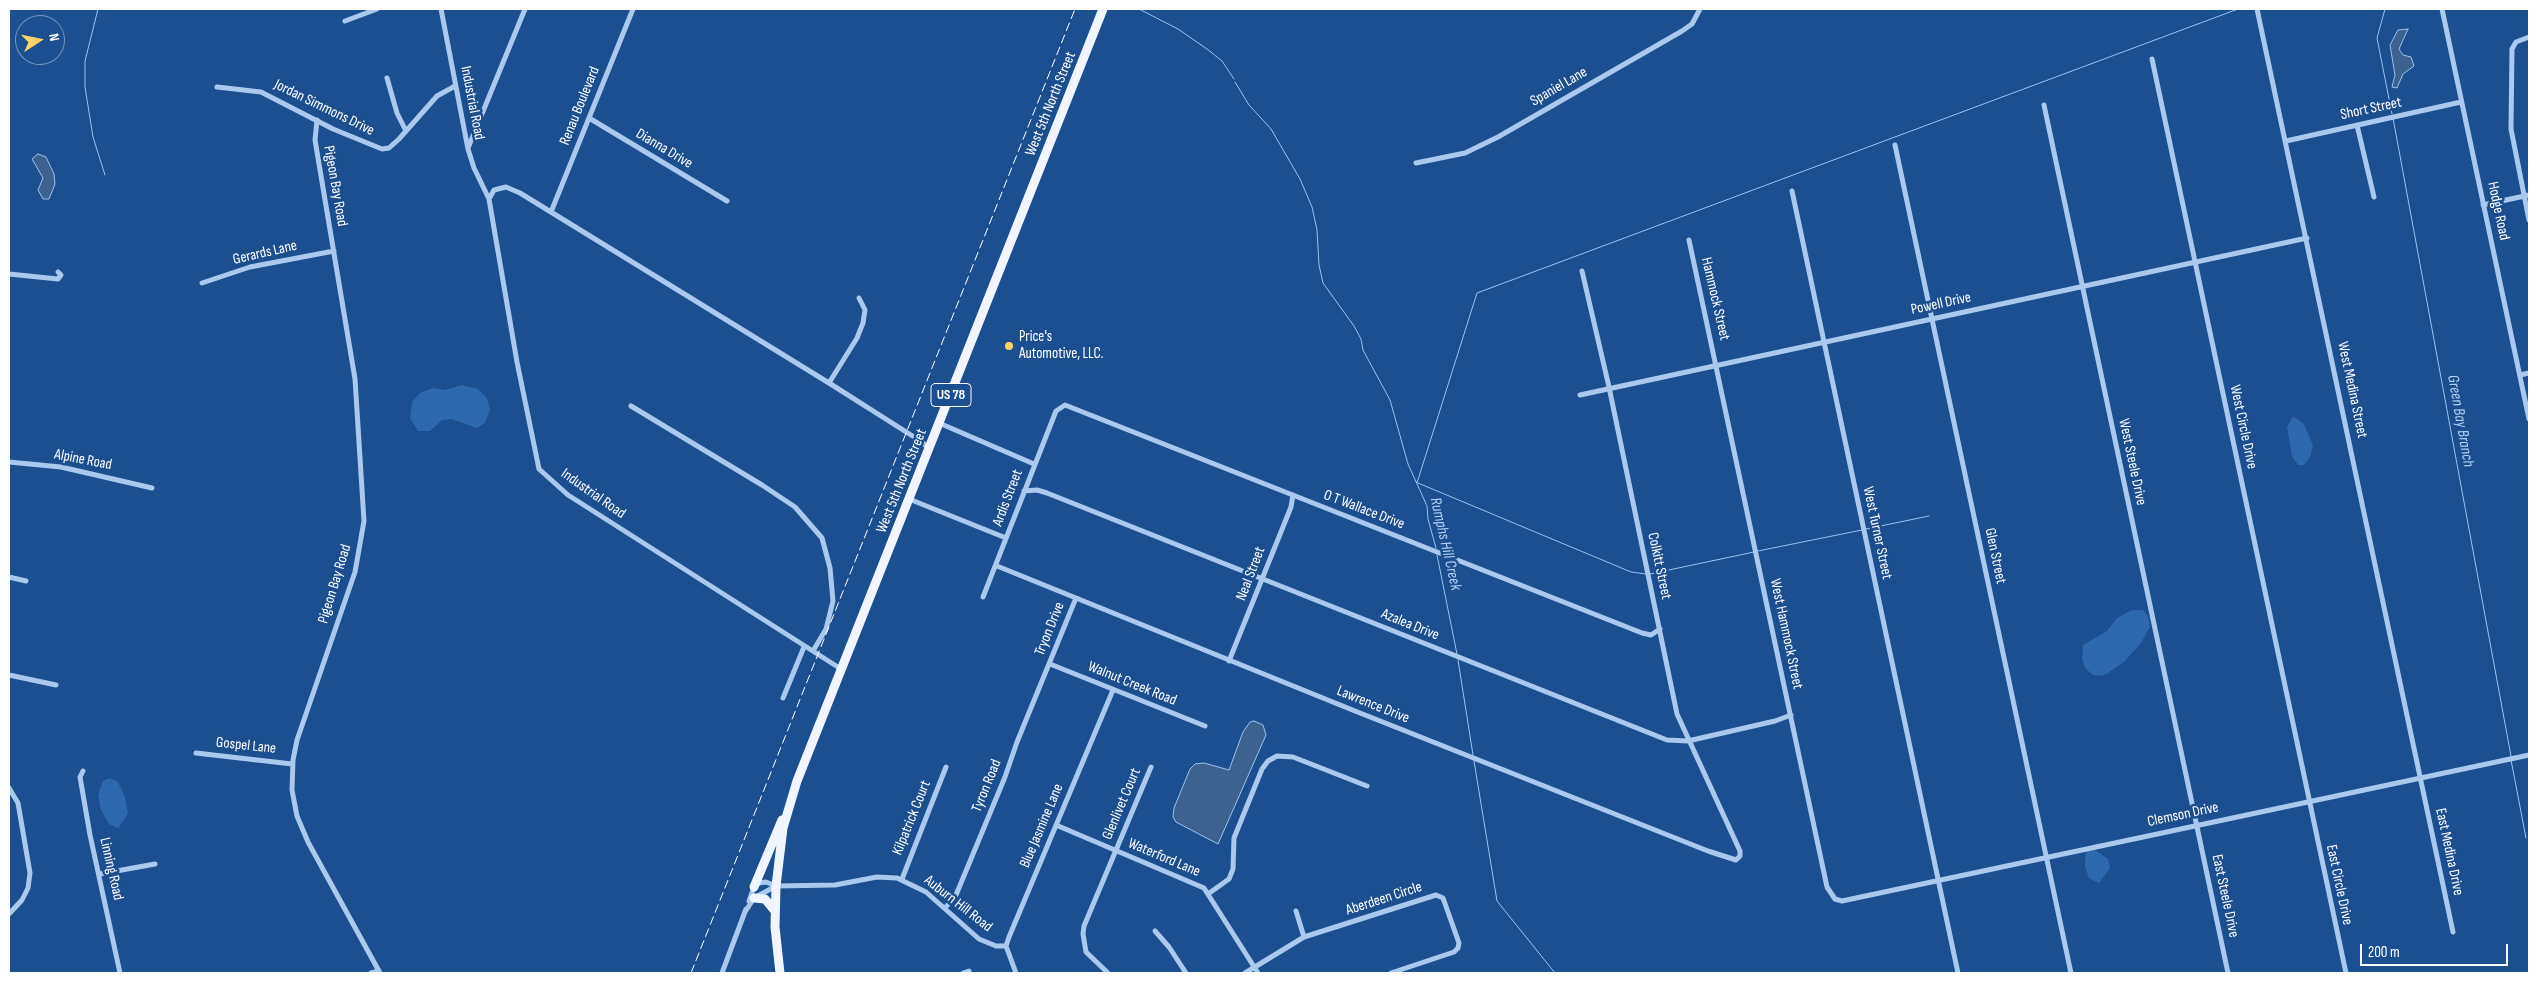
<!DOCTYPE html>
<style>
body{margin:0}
#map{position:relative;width:2538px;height:982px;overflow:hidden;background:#1b4f8f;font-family:"Sofia Sans Condensed",sans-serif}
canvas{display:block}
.frame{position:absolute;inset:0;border:10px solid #fff;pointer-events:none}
.north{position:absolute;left:15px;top:15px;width:50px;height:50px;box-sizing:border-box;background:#1b4f8f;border:1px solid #7695bc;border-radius:50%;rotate:79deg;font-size:14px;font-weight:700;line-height:20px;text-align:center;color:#fff}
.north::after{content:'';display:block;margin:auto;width:18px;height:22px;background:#ffd166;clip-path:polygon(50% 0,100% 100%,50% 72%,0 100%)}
.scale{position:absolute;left:2360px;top:944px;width:148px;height:22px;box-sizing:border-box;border:2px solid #fff;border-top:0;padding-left:6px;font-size:15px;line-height:18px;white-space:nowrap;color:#fff;-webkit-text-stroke:4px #1b4f8f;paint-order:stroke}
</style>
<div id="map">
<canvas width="2538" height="982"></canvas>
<div class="frame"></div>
<div class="north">N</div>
<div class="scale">200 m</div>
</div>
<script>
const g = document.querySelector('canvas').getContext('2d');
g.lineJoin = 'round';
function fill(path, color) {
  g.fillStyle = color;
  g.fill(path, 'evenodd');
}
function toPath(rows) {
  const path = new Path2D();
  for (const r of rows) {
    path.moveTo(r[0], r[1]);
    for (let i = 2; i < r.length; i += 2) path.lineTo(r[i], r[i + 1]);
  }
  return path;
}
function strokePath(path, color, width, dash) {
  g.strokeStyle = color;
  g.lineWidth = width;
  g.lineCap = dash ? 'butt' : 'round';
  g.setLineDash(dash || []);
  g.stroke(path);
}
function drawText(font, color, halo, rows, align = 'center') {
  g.font = font + ' "Sofia Sans Condensed",sans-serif';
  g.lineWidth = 5;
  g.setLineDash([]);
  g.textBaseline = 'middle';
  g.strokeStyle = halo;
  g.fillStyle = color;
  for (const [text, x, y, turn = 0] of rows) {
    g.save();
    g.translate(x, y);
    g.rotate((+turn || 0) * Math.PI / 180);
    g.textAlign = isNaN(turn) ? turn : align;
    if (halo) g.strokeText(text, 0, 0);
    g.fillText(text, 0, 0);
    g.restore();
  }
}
fill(toPath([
 [462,385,478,389,487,398,490,410,485,423,477,428,451,419,442,420,430,431,418,431,410,418,412,402,420,393,433,388,444,390],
 [2293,416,2304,424,2313,445,2310,457,2304,465,2298,465,2292,456,2289,439,2287,427],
 [2132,610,2143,610,2148,616,2150,627,2141,643,2125,661,2108,673,2102,676,2093,675,2085,668,2082,659,2083,645,2107,631,2117,618],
 [110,778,118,782,125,797,128,814,118,828,109,824,101,810,98,795,103,781],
 [2092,848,2108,859,2110,868,2099,883,2089,878,2085,867,2086,851]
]), '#2e69ad');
const water = toPath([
 [2408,29,2399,49,2403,55,2411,57,2414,66,2403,74,2397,88,2392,87,2395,75,2390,45,2398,30,2408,29],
 [38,154,46,157,54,174,55,184,49,199,43,199,38,190,43,178,32,159,38,154],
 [1254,721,1263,725,1266,735,1218,844,1176,822,1173,817,1174,808,1190,769,1195,764,1204,763,1229,770,1243,732,1250,722,1254,721]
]);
fill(water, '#3c6290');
strokePath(water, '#9cc4f0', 1);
strokePath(toPath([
 [98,9,85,61,85,87,93,137,105,175],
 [1139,9,1178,29,1207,49,1222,61,1234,79],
 [2385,9,2377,38,2392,114],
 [1235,82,1249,105,1271,129,1300,179,1312,207,1317,230,1319,265,1323,283,1354,326,1361,339,1363,350,1390,400,1408,464,1427,506,1428,519,1436,548],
 [2393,118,2511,756],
 [1417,483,1477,293,2238,9],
 [1418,483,1631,572,1646,574],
 [1866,529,1929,516],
 [1758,551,1862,530],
 [1437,555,1457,654],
 [1650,574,1754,552],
 [1458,660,1473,755],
 [2511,760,2526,838],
 [1474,761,1497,901,1555,973]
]), '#9cc4f0', 1);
strokePath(toPath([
 [441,9,468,149,474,168,489,199],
 [2257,9,2453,932],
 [2442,9,2529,419],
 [345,21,377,9],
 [2529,37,2516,42,2512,49,2511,129,2529,220],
 [2152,59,2346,973],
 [387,78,397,113,406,131],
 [217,87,261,92,333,129,382,149,389,148,399,139,437,96,455,86],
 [2044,105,2228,973],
 [589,118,727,201],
 [317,120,315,140,355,379,364,521,355,572,297,740,293,760,292,790,297,816,308,842,380,973],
 [2357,125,2374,197],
 [2286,141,2461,102],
 [1895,145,2071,973],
 [468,148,525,9],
 [1416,163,1465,153,1498,137,1682,31,1692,24,1700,9],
 [1792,191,1958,973],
 [2483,205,2529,195],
 [551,212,633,9],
 [1689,240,1827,887,1835,899,1842,901,2529,755],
 [9,274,58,279,61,275,58,272],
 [202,283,250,267,334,251],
 [2520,375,2529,373],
 [829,383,857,338,863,323,865,310,859,298],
 [1580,395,2307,238],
 [631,406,762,485,795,507,822,538,830,568,833,601,826,629,813,651],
 [939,423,1034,464],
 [9,462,61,467,152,488],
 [1024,491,1037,490,1047,493,1667,740,1688,741,1775,721,1791,715],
 [909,499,1006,538],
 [997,566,1355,711,1708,851,1736,860,1740,856,1740,851,1677,714,1609,387,1582,271],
 [9,577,26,581],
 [983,597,1056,411,1065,405,1642,633,1651,635,1660,629],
 [1229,661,1291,507,1293,495],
 [1050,664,1205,726],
 [841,669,568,495,539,469,517,362,489,199,494,190,506,187,520,193,829,383,922,442,929,449],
 [9,675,56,685],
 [783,698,804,647],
 [196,753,292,764],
 [83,771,80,777,90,835,120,973],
 [9,788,18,803,30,873,28,888,22,900,9,914],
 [1056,825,1204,888,1258,973],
 [100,874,155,864],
 [902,879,946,767],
 [1208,894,1229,879,1233,869,1234,838,1262,769,1268,761,1277,756,1293,757,1367,786],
 [749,901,754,887,759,883,766,882,776,886],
 [945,908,956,895,1005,777,1017,742,1076,598],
 [1296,911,1304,937],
 [745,912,754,898,776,886,835,885,877,877,897,878,926,892,979,939,996,946,1006,946],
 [1155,931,1169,947,1186,973],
 [371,973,379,971],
 [722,973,746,909],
 [963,973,969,971],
 [1016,973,1006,946,1009,937,1113,690],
 [1108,973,1086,952,1083,934,1084,926,1151,767],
 [1245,973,1304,937,1436,895,1443,898,1459,943,1458,948,1454,952,1391,973]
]), '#a9c9ee', 5);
strokePath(toPath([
 [754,887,782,820],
 [754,898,765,899,774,910],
 [780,973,775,927,776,886,783,828,797,781,1103,9]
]), '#f0f6ff', 9);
strokePath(toPath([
 [691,973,1075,9]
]), '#fff', 1, [9, 4]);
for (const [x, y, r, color] of [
 [1009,346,5,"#ffd166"]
]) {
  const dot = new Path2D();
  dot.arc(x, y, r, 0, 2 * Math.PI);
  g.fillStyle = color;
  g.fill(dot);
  strokePath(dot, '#1b4f8f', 2);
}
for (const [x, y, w] of [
 [951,395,40]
]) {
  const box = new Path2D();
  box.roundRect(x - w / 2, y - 11.5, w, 23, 4);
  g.fillStyle = '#1b4f8f';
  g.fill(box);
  strokePath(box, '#fff', 1);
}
drawText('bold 14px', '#fff', null, [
 ["US 78",951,395]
]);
drawText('15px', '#fff', '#1b4f8f', [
 ["Spaniel Lane",1559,87,-30],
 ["Industrial Road",472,103,79],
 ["West 5th North Street",1051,104,-68],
 ["Renau Boulevard",580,106,-68],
 ["Jordan Simmons Drive",324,108,26],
 ["Short Street",2371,109,-12],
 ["Dianna Drive",664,149,31],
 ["Pigeon Bay Road",335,186,80],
 ["Hodge Road",2498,211,78],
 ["Gerards Lane",265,253,-13],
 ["Hammock Street",1715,299,77],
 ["Powell Drive",1941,304,-12],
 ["West Medina Street",2352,390,78],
 ["West Circle Drive",2243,427,78],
 ["Alpine Road",83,460,11],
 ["West Steele Drive",2132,462,78],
 ["West 5th North Street",902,481,-68],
 ["Industrial Road",593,494,35],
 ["Ardis Street",1008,498,-69],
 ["O T Wallace Drive",1364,510,21],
 ["West Turner Street",1877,533,78],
 ["Glen Street",1995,556,78],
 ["Colkitt Street",1659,566,78],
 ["Neal Street",1251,574,-69],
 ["Pigeon Bay Road",335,584,-73],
 ["Azalea Drive",1410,625,22],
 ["Tryon Drive",1050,629,-68],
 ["West Hammock Street",1786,634,78],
 ["Walnut Creek Road",1132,684,22],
 ["Lawrence Drive",1373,705,22],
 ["Gospel Lane",246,746,6],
 ["Tyron Road",987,786,-68],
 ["Glenlivet Court",1122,804,-67],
 ["Clemson Drive",2183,815,-12],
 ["Kilpatrick Court",912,818,-68],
 ["Blue Jasmine Lane",1042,826,-67],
 ["East Medina Drive",2449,852,78],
 ["Waterford Lane",1164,858,23],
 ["Linning Road",111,869,77],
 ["East Circle Drive",2339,885,78],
 ["East Steele Drive",2225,896,78],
 ["Aberdeen Circle",1384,899,-18],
 ["Auburn Hill Road",958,904,38]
]);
drawText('15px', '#fff', '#1b4f8f', [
 ["Price's",1019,337],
 ["Automotive, LLC.",1019,354]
], 'left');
drawText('italic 16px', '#b5d3f5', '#1b4f8f', [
 ["Green Bay Branch",2460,421,80],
 ["Rumphs Hill Creek",1445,544,77]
]);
</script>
